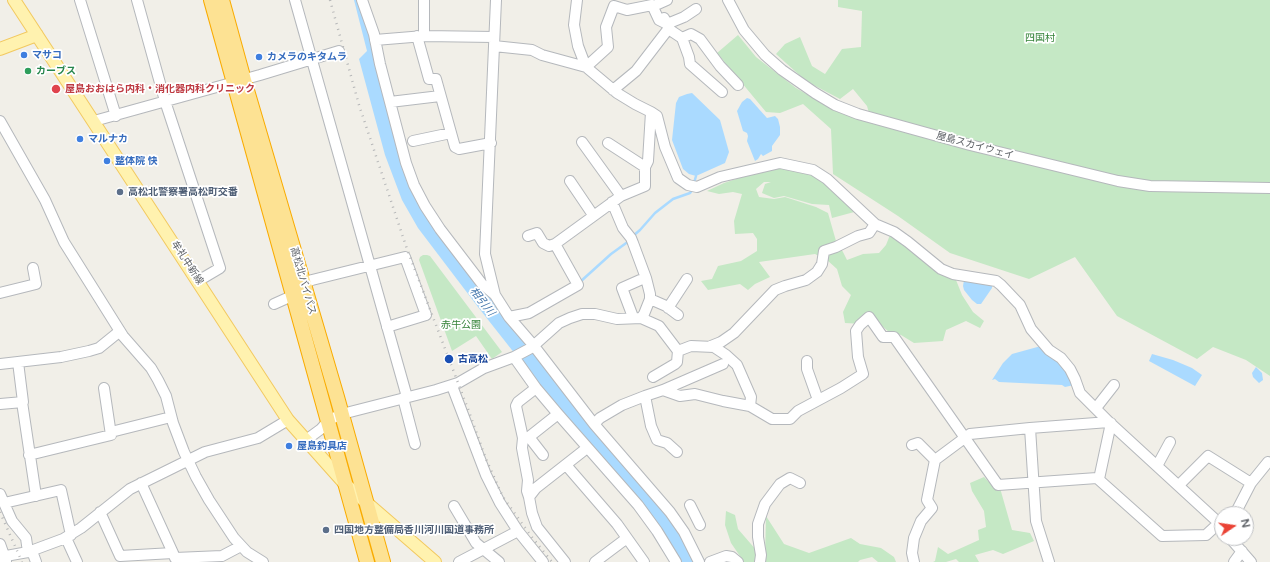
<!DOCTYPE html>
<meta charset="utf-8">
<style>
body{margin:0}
#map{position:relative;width:1270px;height:562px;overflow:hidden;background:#f1efe8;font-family:"Varela Round",sans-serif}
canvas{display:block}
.north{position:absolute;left:1214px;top:506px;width:40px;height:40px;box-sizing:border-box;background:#fff;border:1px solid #bfc1c3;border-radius:50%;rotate:77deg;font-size:11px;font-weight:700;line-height:16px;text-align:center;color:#5f6368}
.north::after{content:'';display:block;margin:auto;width:14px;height:18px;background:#ea4335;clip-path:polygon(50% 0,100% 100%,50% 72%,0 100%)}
</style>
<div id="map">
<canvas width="1270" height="562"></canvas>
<div class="north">N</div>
</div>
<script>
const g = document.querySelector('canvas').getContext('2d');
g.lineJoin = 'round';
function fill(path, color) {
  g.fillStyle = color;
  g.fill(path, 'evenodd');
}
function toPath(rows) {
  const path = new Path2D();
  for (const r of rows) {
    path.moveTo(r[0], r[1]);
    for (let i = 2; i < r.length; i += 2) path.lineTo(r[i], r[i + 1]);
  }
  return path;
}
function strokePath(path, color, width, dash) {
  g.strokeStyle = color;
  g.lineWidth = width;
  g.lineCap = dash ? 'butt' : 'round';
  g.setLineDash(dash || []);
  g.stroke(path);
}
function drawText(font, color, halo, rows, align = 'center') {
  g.font = font + ' "Varela Round","Noto Sans JP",sans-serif';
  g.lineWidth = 3.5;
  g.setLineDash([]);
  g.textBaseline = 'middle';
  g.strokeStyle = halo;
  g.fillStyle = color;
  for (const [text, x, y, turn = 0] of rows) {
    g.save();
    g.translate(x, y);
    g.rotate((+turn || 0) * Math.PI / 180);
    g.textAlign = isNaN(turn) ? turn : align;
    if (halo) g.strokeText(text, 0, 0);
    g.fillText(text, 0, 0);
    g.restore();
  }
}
fill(toPath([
 [838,0,1270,0,1270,376,1246,360,1213,347,1197,359,1117,316,1075,257,1029,279,950,253,898,216,833,174,831,129,803,104,780,113,766,112,717,53,738,35,756,57,796,88,832,109,871,120,867,106,853,89,840,99,806,81,776,54,785,44,800,37,812,66,825,74,842,49,861,47,862,11,838,7],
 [769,168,785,168,812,173,858,211,832,218,829,205,812,204,784,196,774,198,762,193,765,184,771,182,764,182,756,189,759,197,774,199,785,197,816,207,828,213,836,241,843,252,847,260,863,254,879,253,886,245,890,235,911,248,938,271,956,280,962,295,973,312,984,321,980,328,966,321,946,330,943,341,914,343,901,335,889,332,881,325,845,323,843,312,851,295,842,286,837,269,827,260,815,254,759,262,770,277,755,284,748,290,740,284,708,290,701,281,712,279,718,266,741,261,757,251,757,239,753,233,735,234,734,221,742,194,733,192,719,194,707,191,724,183],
 [423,255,427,255,430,256,502,352,492,359,476,336,452,351,419,260,420,257],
 [984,477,993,486,1000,488,1012,530,1030,533,1034,541,1003,554,993,550,975,555,979,562,959,562,956,559,946,562,933,562,935,561,938,547,948,554,979,540,978,530,986,527,984,511,972,491,970,483],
 [726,511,735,515,738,529,757,551,765,558,766,516,784,544,809,553,851,538,860,544,881,548,894,557,896,562,878,562,872,557,860,560,858,562,744,562,731,543,725,525]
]), '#c5e8c5');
fill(toPath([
 [354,0,359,0,371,40,403,164,464,265,551,375,657,501,682,537,690,549,689,553,694,562,679,562,478,307,418,228,402,200,385,155,359,59,367,51],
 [692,93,720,120,729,152,725,163,696,176,689,174,683,169,672,140,676,103,679,97,687,94],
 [747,98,750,99,767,118,775,116,778,119,780,127,780,135,772,146,772,151,763,156,761,154,758,159,755,161,747,141,748,136,747,133,743,131,737,111,742,102],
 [964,280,992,285,992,288,981,304,977,304,972,300,964,290,963,286],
 [1041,346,1059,360,1074,385,1065,387,1062,385,999,382,995,379,992,380,1003,363,1012,354],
 [1152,354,1173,360,1192,368,1202,375,1195,386,1149,361],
 [1256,367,1262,373,1263,380,1259,383,1253,377,1252,373]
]), '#aadaff');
strokePath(toPath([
 [694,183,696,176],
 [633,236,640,230,655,213,673,199,690,193,693,189],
 [580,282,611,254,629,241]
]), '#aadaff', 2.5);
const minor = toPath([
 [80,0,116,116],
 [137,0,165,101,220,268,198,281],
 [295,0,407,397],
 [362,0,374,34,380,64,406,163,414,185,425,206,440,229,482,284,495,295],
 [496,0,485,254,495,295,509,317,534,346,594,424,670,512,684,532,699,562],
 [577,0,574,25,578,46,586,67,617,93,635,104,651,112,648,161,645,167],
 [728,0,744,30,765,55,782,70,815,93,835,105,858,114,970,145,1118,181,1150,186,1270,188],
 [658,4,667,0],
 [664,18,667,24,684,17,696,9],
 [417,36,429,79,436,79,455,147,459,149,491,143],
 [424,36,424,0],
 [682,38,691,34,700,39,720,66,738,85],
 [375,40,424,36,494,37],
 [494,46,532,50,542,55,586,67,608,47,606,27,614,6,627,10,652,5,659,20,667,24,670,30,682,38,689,57,690,64,722,92],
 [613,90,636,71,669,28],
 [390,102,440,96],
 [651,112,657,116,665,147,678,178,688,185,697,187,720,177,780,163,813,170,827,179,875,224,869,233,858,236,836,247,824,251,822,264,817,272,806,280,785,286,775,290,734,333,721,342,711,346],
 [0,121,45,200,64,242,123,336,151,368,158,380,166,396,173,423,184,452,196,477,209,500,234,538,247,552,263,562],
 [94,121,260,75,339,51],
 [413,141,451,133],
 [582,142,621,196],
 [570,181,593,215],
 [612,202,623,228,631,238,633,243,646,278,650,294,650,299,644,314,641,318],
 [875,224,894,232,908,242,941,269,953,274,996,281,1001,285,1020,305,1031,329,1049,350,1061,358,1070,369,1075,379,1080,393,1109,422],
 [528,236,537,233,543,243,549,246,555,244],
 [0,293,36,284,33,268],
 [650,299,666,306,678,315],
 [274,304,294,295,304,283,312,280,405,257,426,315,387,327],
 [668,308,687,279],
 [509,317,529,313,578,285,555,244,621,196,645,186,645,167,608,143],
 [633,317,622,288,640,280],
 [514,357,536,388,558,414,638,505,657,531,676,562],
 [807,361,807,369,818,400],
 [0,364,61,357,89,351,99,348,120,331],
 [653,377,675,364,677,362,678,351],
 [452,386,486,475,500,503,518,531],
 [663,390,680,396,695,394,723,401,750,406,772,419,790,419,798,411,841,388,863,374,858,357,856,331,860,325,869,317,883,337,894,337,998,485,1097,478,1162,536,1206,535,1219,523,1109,422,1030,428],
 [645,396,663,390,723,364],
 [403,398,415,444],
 [22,402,36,496],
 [0,404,23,402,18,362],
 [1096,408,1114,385],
 [594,424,600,418,622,405,645,396,651,426,657,440,667,443,677,452],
 [111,432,171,417],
 [529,437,543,455],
 [523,438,529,437,558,414],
 [306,440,321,429,329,420,342,414,436,390,458,383,484,368,514,357,531,348,559,323,570,318,582,314,595,314,617,319,641,318,659,326,678,351,691,346,714,347,726,355,737,365,751,397,750,406],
 [912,445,918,443,935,460],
 [29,455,111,435,104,388],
 [566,465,617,524,644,562],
 [1157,466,1170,442],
 [1099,479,1111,423],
 [1179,485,1208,456,1251,483],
 [0,494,12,521,26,538,28,552],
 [529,497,527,491,528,480,522,448,523,438,516,406,518,402,536,388],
 [4,503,61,490,71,535],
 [690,505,700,525],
 [454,506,476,543,499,562],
 [100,512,120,556,173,553,141,483],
 [1235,514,1251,483,1268,462],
 [66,538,77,562],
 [1230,538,1251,562],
 [0,544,6,561],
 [32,551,36,562],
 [173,553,175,558,222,556,241,546],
 [0,557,28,552,63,539,81,528,130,489,205,452,258,438,288,420],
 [459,562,518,531,543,562],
 [565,562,537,527,532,513,529,497,536,488,587,448],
 [595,562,627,538],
 [710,562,726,556,732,557,738,562],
 [760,562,761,555,758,537,758,524,765,504,780,484,790,478,800,483],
 [914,562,912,553,914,538,921,521,932,508,927,500,935,460,970,434,1030,428,1036,521,1049,562],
 [1234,562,1242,551]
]);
const major = toPath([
 [14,0,288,420,345,484,435,562],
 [0,49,37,35]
]);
const highway = toPath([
 [211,0,367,562],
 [222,0,244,80,337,397,383,562]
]);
strokePath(minor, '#b5b8bc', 12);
strokePath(major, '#f2c960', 14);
strokePath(highway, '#f9ab00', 16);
strokePath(minor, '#fff', 10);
strokePath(major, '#fff2af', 12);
strokePath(highway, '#fde293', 14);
strokePath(toPath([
 [330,0,359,105,407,249,468,409,486,459,503,497,531,536,552,562],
 [0,512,22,562]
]), '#b6b7b8', 2.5, [1, 5]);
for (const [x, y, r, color] of [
 [24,55,4,"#3f7fe0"],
 [259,57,4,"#3f7fe0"],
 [28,71,4,"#2e9e5b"],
 [56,89,5,"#e0444e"],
 [80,139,4,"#3f7fe0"],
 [107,161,4,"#3f7fe0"],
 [120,192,4,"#5c6f8a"],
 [449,359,5,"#1a4fb4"],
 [289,446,4,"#3f7fe0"],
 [326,530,4,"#5c6f8a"]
]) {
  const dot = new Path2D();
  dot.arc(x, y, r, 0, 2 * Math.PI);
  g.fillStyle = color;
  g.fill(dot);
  strokePath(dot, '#fff', 1.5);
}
drawText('10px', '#348238', '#fff', [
 ["四国村",1040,38],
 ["赤牛公園",461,325]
]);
drawText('bold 10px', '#366cbe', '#fff', [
 ["マサコ",32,55],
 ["カメラのキタムラ",267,57],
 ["マルナカ",88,139],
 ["整体院 快",115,161],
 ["屋島釣具店",297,446]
], 'left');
drawText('bold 10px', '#27864d', '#fff', [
 ["カーブス",36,71]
], 'left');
drawText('bold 10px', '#be3a42', '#fff', [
 ["屋島おおはら内科・消化器内科クリニック",65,89]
], 'left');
drawText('10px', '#5f6368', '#fff', [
 ["屋島スカイウェイ",975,146,15],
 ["牟礼中新線",187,263,57],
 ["高松北バイパス",303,281,74]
]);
drawText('bold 10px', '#4e5e75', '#fff', [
 ["高松北警察署高松町交番",128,192],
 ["四国地方整備局香川河川国道事務所",334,530]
], 'left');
drawText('bold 10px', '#164399', '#fff', [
 ["古高松",458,359]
], 'left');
drawText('italic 11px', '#4174aa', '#fff', [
 ["相引川",482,302,52]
]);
</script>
